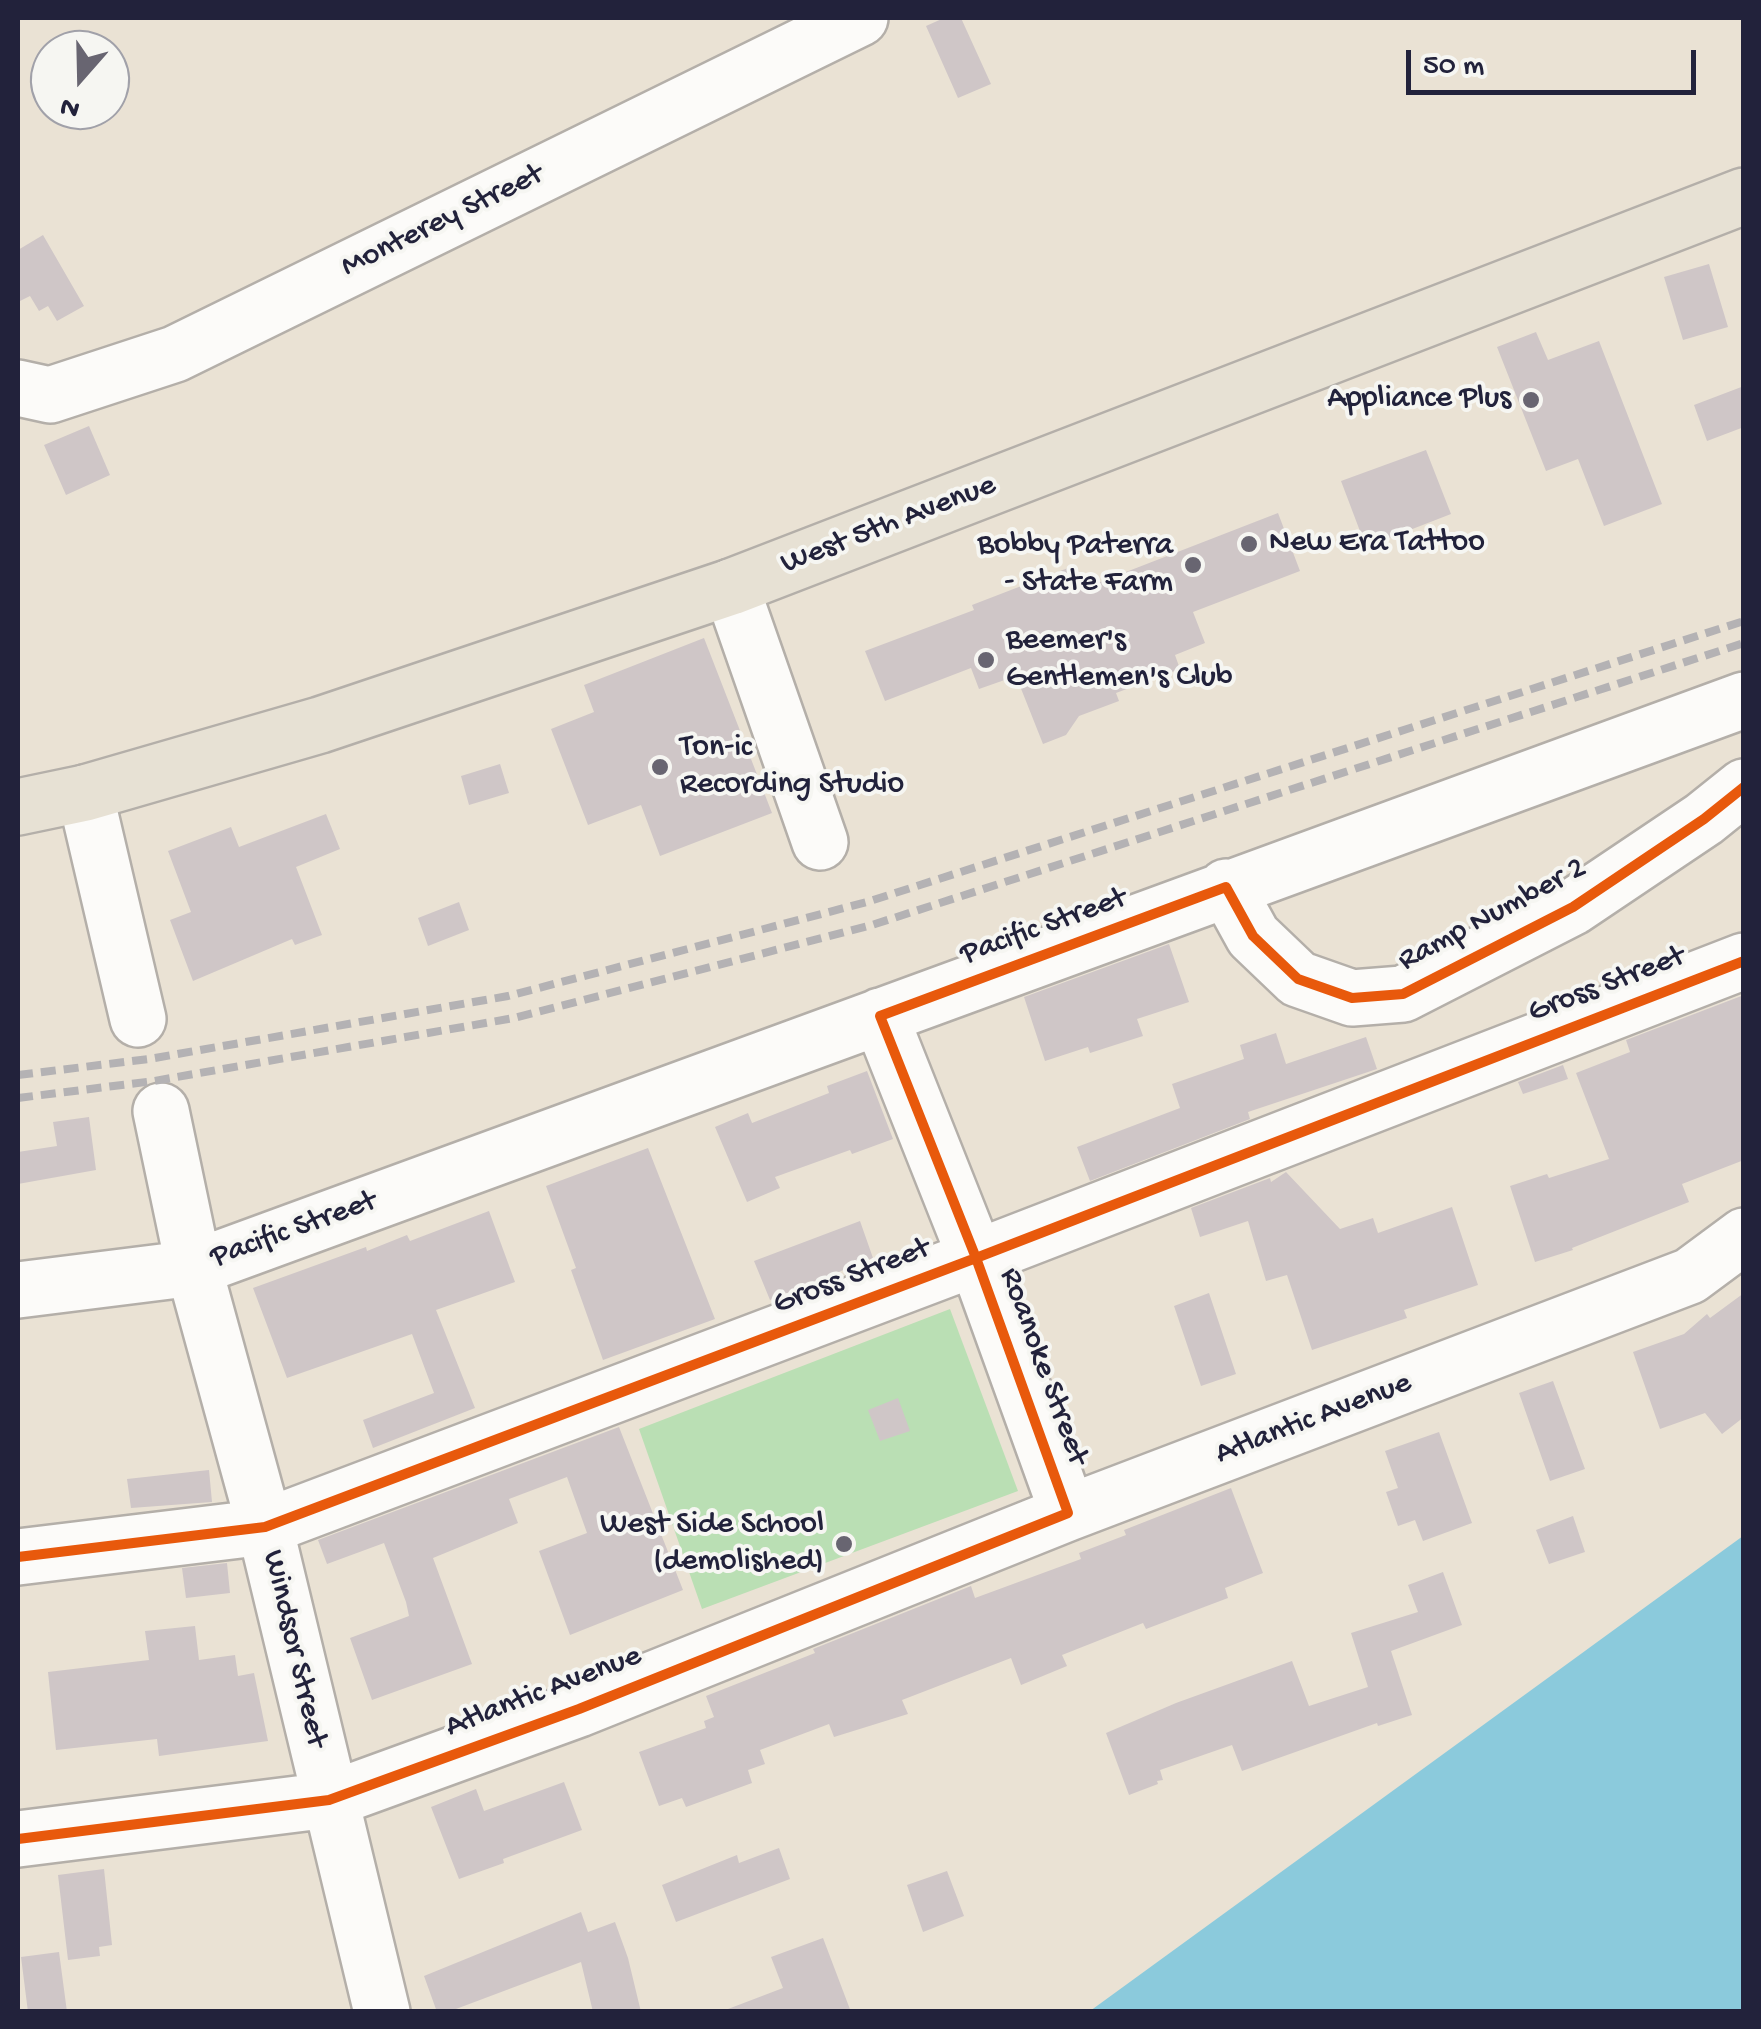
<!DOCTYPE html>
<style>
body{margin:0}
#map{position:relative;width:1761px;height:2029px;overflow:hidden;background:#eae2d4;font-family:"Gochi Hand",sans-serif}
canvas{display:block}
.frame{position:absolute;inset:0;border:20px solid #22223b;pointer-events:none}
.north{position:absolute;left:30px;top:30px;width:100px;height:100px;box-sizing:border-box;background:#f6f6f2;border:2px solid #a1a1a9;border-radius:50%;rotate:200deg;font-size:28px;font-weight:700;line-height:40px;text-align:center;color:#22223b}
.north::after{content:'';display:block;margin:auto;width:35px;height:45px;background:#686571;clip-path:polygon(50% 0,100% 100%,50% 72%,0 100%)}
.scale{position:absolute;left:1406px;top:50px;width:290px;height:45px;box-sizing:border-box;border:5px solid #22223b;border-top:0;padding-left:12px;font-size:30px;line-height:35px;white-space:nowrap;color:#22223b;-webkit-text-stroke:8px #f6f6f2;paint-order:stroke}
</style>
<div id="map">
<canvas width="1761" height="2029"></canvas>
<div class="frame"></div>
<div class="north">N</div>
<div class="scale">50 m</div>
</div>
<script>
const g = document.querySelector('canvas').getContext('2d');
g.lineJoin = 'round';
function fill(path, color) {
  g.fillStyle = color;
  g.fill(path, 'evenodd');
}
function toPath(rows) {
  const path = new Path2D();
  for (const r of rows) {
    path.moveTo(r[0], r[1]);
    for (let i = 2; i < r.length; i += 2) path.lineTo(r[i], r[i + 1]);
  }
  return path;
}
function strokePath(path, color, width, dash) {
  g.strokeStyle = color;
  g.lineWidth = width;
  g.lineCap = dash ? 'butt' : 'round';
  g.setLineDash(dash || []);
  g.stroke(path);
}
function drawText(font, color, halo, rows, align = 'center') {
  g.font = font + ' "Gochi Hand",sans-serif';
  g.lineWidth = 8;
  g.setLineDash([]);
  g.textBaseline = 'middle';
  g.strokeStyle = halo;
  g.fillStyle = color;
  for (const [text, x, y, turn = 0] of rows) {
    g.save();
    g.translate(x, y);
    g.rotate((+turn || 0) * Math.PI / 180);
    g.textAlign = isNaN(turn) ? turn : align;
    if (halo) g.strokeText(text, 0, 0);
    g.fillText(text, 0, 0);
    g.restore();
  }
}
fill(toPath([
 [950,1309,1018,1491,702,1609,639,1429]
]), '#badfb4');
fill(toPath([
 [1743,1536,1743,2011,1090,2011]
]), '#8bcadc');
fill(toPath([
 [944,18,961,18,991,84,958,98,926,26],
 [43,235,84,306,57,321,48,306,39,311,30,296,18,302,18,250],
 [1709,264,1728,327,1683,340,1664,277],
 [1536,332,1548,360,1599,341,1662,504,1604,526,1578,459,1546,471,1497,347],
 [1744,386,1744,427,1707,441,1694,405],
 [89,426,110,475,66,495,44,445],
 [1426,450,1451,514,1366,547,1341,481],
 [1278,513,1300,571,1193,612,1205,643,1175,655,1180,669,1116,693,1119,701,1079,716,1066,735,1043,744,1016,676,979,689,971,668,885,701,865,651,974,610,972,605,1068,568,1077,591],
 [704,638,772,813,660,856,641,805,588,825,551,729,594,712,584,685],
 [500,764,509,793,469,805,461,776],
 [326,814,340,849,296,867,322,935,295,945,292,939,193,981,170,920,191,912,168,851,231,827,239,847],
 [459,902,469,930,428,946,418,918],
 [1169,944,1189,1002,1137,1019,1143,1036,1090,1053,1088,1047,1045,1061,1024,997],
 [1744,995,1744,1160,1682,1184,1689,1202,1572,1248,1573,1250,1535,1262,1510,1186,1547,1174,1549,1178,1609,1159,1576,1073,1630,1052,1626,1040],
 [1276,1033,1286,1064,1366,1037,1377,1069,1248,1112,1250,1119,1090,1181,1077,1147,1180,1108,1172,1084,1244,1059,1240,1045],
 [1563,1065,1568,1079,1523,1094,1518,1082],
 [867,1071,893,1139,852,1154,850,1150,775,1177,780,1188,747,1202,715,1127,748,1113,752,1123,829,1093,827,1086],
 [89,1117,96,1170,18,1184,18,1152,57,1146,53,1122],
 [648,1148,715,1319,603,1360,571,1270,576,1268,546,1186],
 [1286,1172,1340,1229,1373,1218,1378,1233,1452,1207,1478,1285,1404,1310,1407,1318,1312,1350,1287,1275,1266,1281,1248,1221,1200,1237,1191,1208,1270,1178,1271,1182],
 [489,1211,515,1282,436,1310,475,1408,373,1448,363,1420,434,1393,412,1334,287,1378,253,1288,366,1247,367,1251,407,1235,410,1241],
 [860,1221,873,1258,770,1300,754,1261],
 [1209,1293,1236,1374,1201,1386,1174,1306],
 [1744,1293,1744,1417,1722,1434,1705,1413,1660,1429,1633,1352,1684,1334,1707,1314,1710,1318],
 [1553,1381,1585,1469,1550,1481,1519,1393],
 [898,1398,910,1431,880,1441,868,1410],
 [619,1427,683,1590,570,1635,539,1551,587,1533,567,1477,509,1499,518,1523,433,1558,472,1664,372,1700,350,1638,409,1616,406,1602,384,1543,327,1564,318,1540],
 [1439,1432,1472,1523,1423,1541,1415,1520,1398,1526,1386,1492,1398,1488,1385,1451],
 [209,1470,212,1502,131,1508,127,1479],
 [1231,1488,1263,1573,1225,1588,1228,1598,1146,1629,1143,1623,1062,1655,1067,1666,1021,1685,1011,1658,902,1700,908,1714,834,1737,829,1724,760,1750,765,1764,748,1770,752,1783,686,1807,682,1798,659,1806,639,1752,706,1728,704,1721,714,1717,706,1696,815,1653,813,1649,971,1586,975,1598,1081,1559,1079,1553,1126,1535,1124,1530],
 [1573,1516,1585,1552,1549,1564,1536,1530],
 [227,1563,230,1593,186,1598,182,1568],
 [1443,1572,1462,1625,1391,1651,1412,1715,1378,1726,1377,1723,1242,1771,1232,1745,1160,1770,1163,1780,1157,1781,1158,1784,1129,1795,1106,1733,1176,1703,1292,1661,1309,1706,1368,1687,1351,1633,1418,1612,1408,1585],
 [195,1626,199,1660,235,1655,238,1676,254,1673,268,1741,159,1756,157,1739,56,1750,48,1672,149,1660,145,1631],
 [564,1782,582,1830,503,1859,504,1863,459,1879,431,1807,476,1789,484,1811],
 [779,1848,790,1879,676,1922,662,1885,737,1855,739,1863],
 [104,1869,112,1945,99,1947,100,1956,68,1960,58,1875],
 [947,1871,964,1916,923,1932,907,1885],
 [581,1912,588,1932,615,1922,628,1958,641,2012,593,2012,581,1962,448,2012,437,2012,424,1976],
 [823,1938,851,2012,728,2012,728,2009,783,1988,771,1957],
 [59,1952,67,2012,28,2012,21,1957]
]), '#cfc6c7');
const minor = toPath([
 [18,388,50,395,175,354,860,18],
 [731,587,820,842],
 [85,793,138,1019],
 [1226,887,1253,936,1298,979,1352,998,1403,994,1573,907,1704,819,1744,787],
 [880,1016,976,1258,1068,1513],
 [161,1111,194,1268,265,1527,382,2012],
 [18,1290,194,1268,1744,700],
 [18,1557,265,1527,976,1258,1744,961],
 [18,1839,329,1800,579,1709,1068,1513,1690,1276,1744,1236]
]);
const major = toPath([
 [18,807,85,793,320,725,731,587,1744,196]
]);
strokePath(minor, '#b4afa9', 60);
strokePath(major, '#b4afa9', 60);
strokePath(minor, '#fcfbf9', 55);
strokePath(major, '#e7e1d4', 55);
strokePath(toPath([
 [18,1075,149,1059,508,996,867,902,1744,621],
 [18,1098,154,1081,514,1018,872,925,1744,643]
]), '#b4b2b4', 8, [15, 8]);
strokePath(toPath([
 [18,1557,265,1527,976,1258,1744,961],
 [18,1839,329,1800,579,1709,1068,1513,976,1258,880,1016,1226,887,1253,936,1298,979,1352,998,1403,994,1573,907,1704,819,1744,787]
]), '#e8590c', 10);
for (const [x, y, r, color] of [
 [1531,400,10,"#686571"],
 [1249,544,10,"#686571"],
 [1193,565,10,"#686571"],
 [986,660,10,"#686571"],
 [660,767,10,"#686571"],
 [844,1544,10,"#686571"]
]) {
  const dot = new Path2D();
  dot.arc(x, y, r, 0, 2 * Math.PI);
  g.fillStyle = color;
  g.fill(dot);
  strokePath(dot, '#f6f6f2', 4);
}
drawText('32px', '#22223b', '#f6f6f2', [
 ["Monterey Street",443,222,-26],
 ["West 5th Avenue",889,526,-21],
 ["Ramp Number 2",1493,916,-28],
 ["Pacific Street",1044,928,-20],
 ["Gross Street",1607,986,-21],
 ["Pacific Street",294,1231,-20],
 ["Gross Street",852,1278,-21],
 ["Roanoke Street",1042,1367,70],
 ["Atlantic Avenue",1314,1420,-21],
 ["Windsor Street",293,1649,77],
 ["Atlantic Avenue",544,1693,-21]
]);
drawText('32px', '#22223b', '#f6f6f2', [
 ["Appliance Plus",1511,400],
 ["New Era Tattoo",1269,544,"left"],
 ["Bobby Paterra",1173,547],
 ["- State Farm",1173,584],
 ["Beemer's",1006,642,"left"],
 ["Gentlemen's Club",1006,679,"left"],
 ["Ton-ic",680,749,"left"],
 ["Recording Studio",680,786,"left"],
 ["West Side School",824,1526],
 ["(demolished)",824,1563]
], 'right');
</script>
